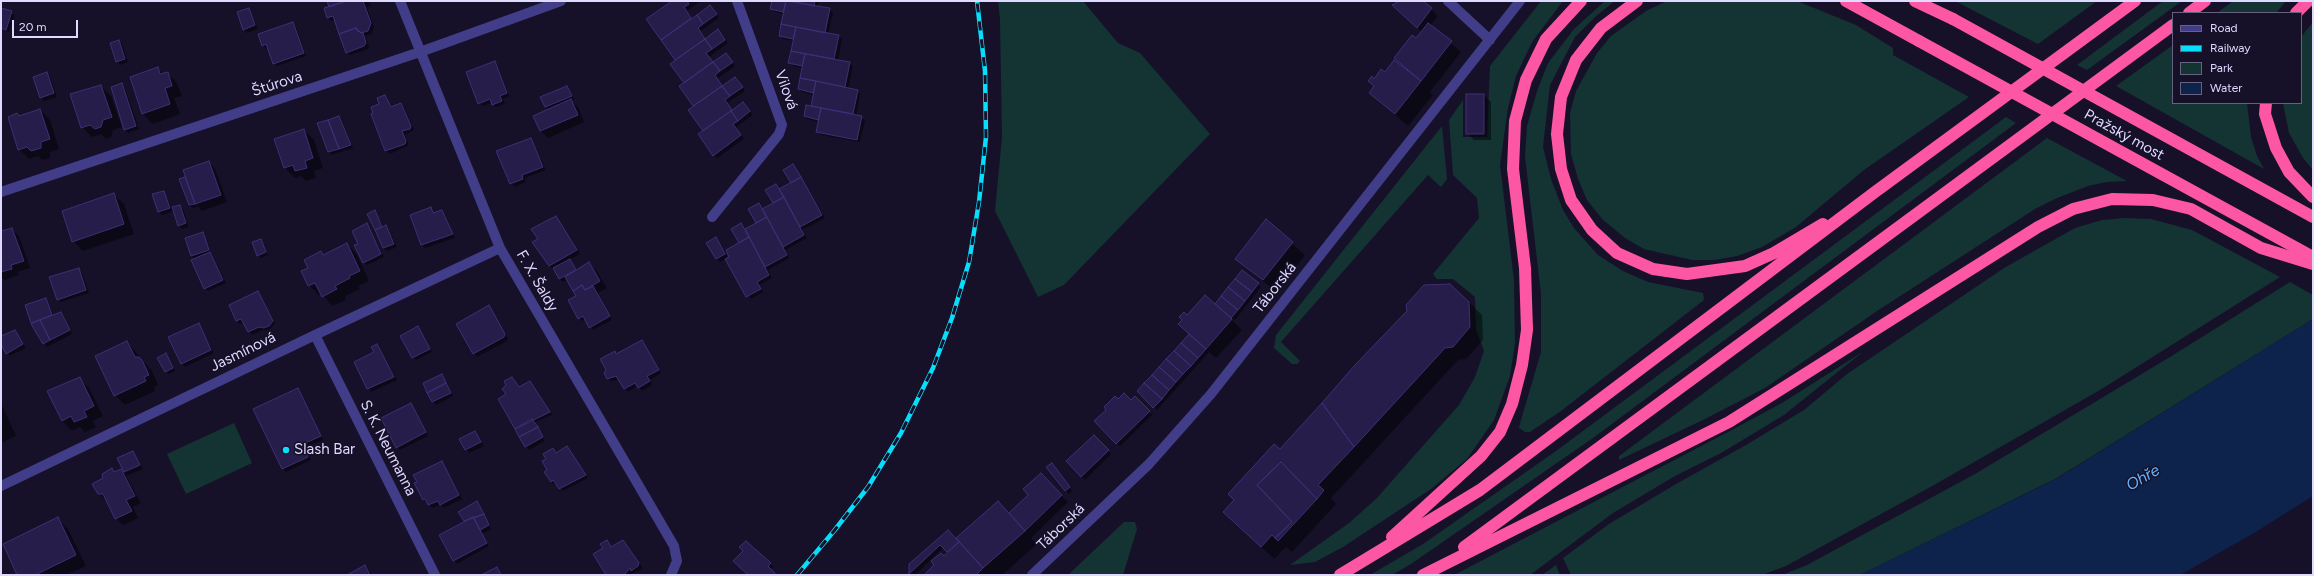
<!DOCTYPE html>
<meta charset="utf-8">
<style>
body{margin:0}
#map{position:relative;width:2314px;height:576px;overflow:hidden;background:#161129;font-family:Figtree,sans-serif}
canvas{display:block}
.frame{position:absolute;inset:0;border:2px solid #dfdaff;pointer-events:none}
.legend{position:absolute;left:2172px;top:12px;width:130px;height:92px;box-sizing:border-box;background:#161129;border:1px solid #66617f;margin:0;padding:5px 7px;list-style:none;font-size:12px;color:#dfdaff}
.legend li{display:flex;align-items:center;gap:8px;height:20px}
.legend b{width:20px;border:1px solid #66617f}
.scale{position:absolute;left:12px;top:20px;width:66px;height:18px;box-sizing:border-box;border:2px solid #dfdaff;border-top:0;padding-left:5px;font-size:12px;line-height:14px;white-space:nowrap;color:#dfdaff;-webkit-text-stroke:3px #161129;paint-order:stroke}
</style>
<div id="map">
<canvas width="2314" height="576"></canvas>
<div class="frame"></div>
<ul class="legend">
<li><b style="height:5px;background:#413d88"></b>Road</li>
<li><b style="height:5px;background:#08defc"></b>Railway</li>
<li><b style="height:11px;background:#143333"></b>Park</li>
<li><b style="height:11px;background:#0d234c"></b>Water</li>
</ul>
<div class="scale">20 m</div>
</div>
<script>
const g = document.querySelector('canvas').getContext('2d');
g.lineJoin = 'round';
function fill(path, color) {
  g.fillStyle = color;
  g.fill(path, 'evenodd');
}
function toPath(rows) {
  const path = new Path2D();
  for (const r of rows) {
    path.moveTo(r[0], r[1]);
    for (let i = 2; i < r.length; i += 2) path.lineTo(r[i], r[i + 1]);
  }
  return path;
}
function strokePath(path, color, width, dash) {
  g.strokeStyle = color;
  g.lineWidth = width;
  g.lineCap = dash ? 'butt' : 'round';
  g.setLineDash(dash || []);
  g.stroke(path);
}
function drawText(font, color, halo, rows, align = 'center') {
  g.font = font + ' Figtree,sans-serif';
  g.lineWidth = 3;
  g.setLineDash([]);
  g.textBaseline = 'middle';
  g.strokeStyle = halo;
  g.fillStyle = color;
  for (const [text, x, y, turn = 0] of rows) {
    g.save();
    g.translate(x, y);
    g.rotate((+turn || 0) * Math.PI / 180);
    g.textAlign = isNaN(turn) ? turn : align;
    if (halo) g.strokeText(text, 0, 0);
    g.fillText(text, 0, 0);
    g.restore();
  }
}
fill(toPath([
 [998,1,1083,1,1118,43,1140,53,1210,134,1064,285,1038,297,995,211,1002,137,1000,19],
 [1541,1,1563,1,1532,42,1516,76,1508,108,1500,165,1514,280,1515,343,1510,376,1494,420,1467,459,1431,489,1343,547,1315,562,1290,565,1349,523,1376,499,1459,405,1475,377,1484,351,1476,330,1475,297,1453,279,1437,279,1433,274,1479,218,1477,198,1453,175,1449,120,1463,100,1463,137,1487,137,1490,66],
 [1605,1,1615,1,1596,16,1575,37,1550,85,1543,147,1551,179,1563,210,1574,228,1598,255,1623,271,1648,282,1703,293,1704,300,1561,411,1530,432,1525,432,1519,428,1521,420,1541,352,1541,294,1525,157,1527,126,1537,91,1548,63,1574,29],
 [1667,1,1797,1,1856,25,1893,48,1893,55,1969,97,1864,170,1796,227,1762,247,1737,256,1715,260,1692,260,1644,249,1625,238,1602,219,1587,200,1578,179,1571,154,1570,113,1576,91,1597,53,1611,36,1646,11],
 [1955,1,2097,1,2038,44],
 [2163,1,2182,1,2087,70,2077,65],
 [2233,1,2286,1,2276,13,2217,13],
 [2313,22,2313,170,2303,158,2289,133,2283,103,2301,103,2301,37],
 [2173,45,2173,103,2247,103,2251,137,2257,156,2264,169,2116,86],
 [2006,117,2016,123,1593,438,1411,564,1392,575,1370,575,1423,544,1556,451],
 [1442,126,1447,179,1441,187,1428,175,1281,342,1300,361,1297,364,1292,364,1274,348,1276,335],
 [2047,138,2127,181,2107,182,2088,186,2057,198,2035,209,1877,311,1765,388,1705,419,1619,460,1619,456],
 [2124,218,2151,219,2192,230,2280,277,2100,390,1934,485,1786,566,1762,575,1571,575,1563,558,1609,524,1676,484,1746,445,1804,410,1847,374,2004,268,2075,228,2102,220],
 [2290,282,2313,295,2313,319,2057,478,1860,575,1782,575,1807,565,1975,474,2170,357],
 [1864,351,1784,415,1721,453,1675,476,1613,513,1530,575,1454,575,1728,432,1782,403],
 [234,423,252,463,186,494,167,454],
 [1124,522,1135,522,1137,529,1123,575,1068,575],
 [1556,565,1560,575,1542,575]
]), '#143333');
fill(toPath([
 [2313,319,2313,496,2254,533,2180,575,1860,575,2058,478]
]), '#0d234c');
fill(toPath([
 [328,1,369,1,371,6,367,7,374,27,372,34,365,36,369,46,368,49,350,55,347,52,335,20,332,21,328,18,325,9,331,7],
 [674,1,701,1,687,11,692,19,713,9,719,18,700,31,706,40,721,34,728,43,709,57,714,63,729,58,735,66,717,79,723,87,735,78,739,81,745,91,727,103,733,111,746,107,753,115,736,127,744,139,717,158,713,155,695,107,681,86,685,83,676,61,648,19],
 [773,1,819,1,818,7,829,9,833,13,828,34,838,36,842,39,838,61,849,63,853,66,848,89,857,90,860,94,856,116,865,120,860,142,821,135,817,131,819,122,808,119,805,116,812,107,814,95,802,92,799,89,803,68,793,66,790,63,794,41,783,39,780,35,784,14,775,12,771,8],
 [1402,1,1421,1,1431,9,1438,16,1430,26,1461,52,1430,92,1433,95,1408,126,1370,93,1375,87,1374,80,1385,74,1408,70,1395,58,1422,32,1400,12],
 [1,9,15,15,9,32,1,29],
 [249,9,258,29,247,33,244,30,239,12],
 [293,23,296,27,306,56,277,66,274,63,269,48,266,49,263,45],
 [119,41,122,44,128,62,120,65,117,61],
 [495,62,498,66,509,96,503,99,505,104,496,107,492,103,483,106,479,103],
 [157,68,163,74,167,73,177,83,182,96,174,98,180,114,153,124,143,114],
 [47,73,50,77,57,97,44,101,41,98],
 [122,84,125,88,139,129,128,133,125,130],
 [101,86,111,96,122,127,113,130,111,137,106,139,101,134,92,137,82,127],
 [567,87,574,99,571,101,578,107,584,122,548,138,541,131,549,110,542,98],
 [1484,95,1491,102,1491,140,1474,140,1467,133],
 [384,96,392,107,401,104,404,107,414,130,405,135,409,145,390,154,386,151,380,104],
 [40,110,50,120,59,149,50,152,50,158,42,160,38,156,29,159,19,149,20,117],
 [339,117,342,120,353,148,332,155,329,152,318,124],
 [304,130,314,140,323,168,314,171,316,178,306,181,301,176,295,178,285,168],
 [531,139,546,170,525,178,526,182,515,187,511,183],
 [209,162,215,169,227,202,202,211,196,204,197,207,193,208,190,205,185,178,187,181],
 [793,165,825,218,802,230,807,238,785,250,789,258,768,270,772,278,759,285,763,292,751,299,726,258,720,262,716,259,716,239,728,258,740,244,741,224,746,230,757,224,763,210,775,203,776,185,780,190,792,183],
 [164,192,172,208,179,206,183,209,189,227,182,229,179,226,174,211,162,215,159,212],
 [113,194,124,204,134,234,83,251,73,241],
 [430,208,434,214,442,211,445,214,455,238,425,248,422,245,411,216],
 [374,211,384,227,386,226,389,230,397,247,387,251,384,248],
 [556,217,580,254,569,260,577,270,589,264,596,270,607,288,598,293,612,320,593,330,586,319,582,321,579,318,577,296,568,280,563,282,560,279,533,243,539,239],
 [1266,221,1305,255,1276,292,1237,259],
 [367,225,384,257,367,265,363,262,359,244],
 [12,229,19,236,30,268,17,272,19,275,5,280,1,277,1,232],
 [202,234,226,283,208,291,205,288,195,259,192,256],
 [260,240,268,255,261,258,258,255],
 [347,244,357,255,369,281,358,286,360,289,345,296,346,300,332,306,322,294,319,295,309,285,309,268,321,252,324,255],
 [78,269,82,272,89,293,61,302,58,299],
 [1258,284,1261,287,1235,320,1230,318,1242,330,1216,358,1209,352,1157,410,1139,391,1190,335,1179,324,1187,316,1215,305],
 [258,292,275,324,267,331,263,330,252,335,244,322,240,324,237,321],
 [46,299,54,316,61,313,64,316,72,334,47,347,32,324,26,306],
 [1469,302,1482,315,1483,340,1466,359,1458,360,1331,498,1336,504,1292,552,1286,547,1274,559,1237,524,1235,500,1280,451],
 [488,306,508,338,507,341,477,357,474,353],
 [198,324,214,353,185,367,182,364],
 [418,327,432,352,416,360,413,357],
 [15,332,26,348,10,356,1,342,1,337],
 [642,341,661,373,650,380,652,385,642,391,638,386,628,392,619,380,611,381,608,378,615,352,617,355],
 [127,342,152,371,158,385,154,387,155,391,125,405,115,395],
 [377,345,397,380,371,392,355,362,375,353],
 [166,354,175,371,169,374,166,371],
 [441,375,453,396,436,405,433,401],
 [79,378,89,388,103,416,93,421,96,427,85,432,80,427,72,431,62,421],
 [512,378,519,388,530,382,552,415,535,422,545,441,529,450,499,399,507,395],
 [297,389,323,440,305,448,311,460,286,472,283,469],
 [1135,397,1152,415,1120,446,1096,421,1118,400,1131,401],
 [1,403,16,436,1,443],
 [410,404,428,436,400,450,397,447],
 [474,432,484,446,469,453,460,439],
 [1094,436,1111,454,1085,480,1067,461],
 [553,449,557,453,570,451,588,478,563,491,557,484,555,485,551,482,547,459],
 [133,452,143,469,126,476,141,503,133,507,138,518,123,525,116,518,107,501,99,494,104,478,112,470,115,473,121,470,126,475,119,458],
 [442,462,462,499,444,508,440,504,433,508,423,500],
 [1055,467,1072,491,1069,494,1065,490],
 [1041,475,1068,502,1031,538,1037,544,1002,575,925,575,949,553,944,547,915,575,910,574,910,564,948,531,956,539,998,502,1010,514,1030,495],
 [477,503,483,512,471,516,473,520,484,513,491,529,482,534,489,546,457,564,441,535,465,522,460,512],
 [58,519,68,529,86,566,66,575,19,575],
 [623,541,642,567,641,570,628,575,607,575,604,548,610,545,612,548],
 [751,545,773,567,770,570,776,575,749,575],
 [365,566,373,575,349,575]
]), '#0007');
const building = toPath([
 [327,1,346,1,329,7,327,1],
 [346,1,363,1,371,23,368,31,361,33,356,28,339,34,333,16,327,18,324,8,346,1],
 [672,1,687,1,689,4,684,7,691,18,661,40,646,19,672,1],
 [772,1,786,1,783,12,770,9,772,1],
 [786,1,830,8,825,33,781,24,786,1],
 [791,1,815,1,814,6,791,1],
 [1400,1,1423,1,1432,8,1417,28,1392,5,1400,1],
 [710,5,717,14,703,24,697,15,710,5],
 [1,8,12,11,6,30,1,28,1,8],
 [249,8,255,25,243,30,237,12,249,8],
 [697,15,703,24,698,28,705,39,675,60,661,40,697,15],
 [293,22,304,53,273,64,266,44,262,46,258,34,293,22],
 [1428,23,1452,41,1421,81,1394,58,1412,35,1416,38,1428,23],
 [781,24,796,27,793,39,779,36,781,24],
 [796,27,839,35,834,59,791,51,796,27],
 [356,28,357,31,363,33,366,43,364,46,346,53,339,34,356,28],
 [718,29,725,40,712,49,705,39,718,29],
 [705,39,712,49,706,53,713,62,684,83,670,64,705,39],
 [119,40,125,59,116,62,110,43,119,40],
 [791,51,805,54,802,66,788,63,791,51],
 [726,53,733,62,720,71,713,62,726,53],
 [805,54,850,62,845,87,800,78,805,54],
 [1394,60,1421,81,1395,114,1369,93,1374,86,1368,81,1372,76,1374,79,1381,69,1385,72,1394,60],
 [495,61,507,93,500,96,502,101,492,105,490,99,478,104,466,72,495,61],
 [713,62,720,71,715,75,722,86,693,106,679,86,713,62],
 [158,67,160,74,168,72,172,86,165,88,170,104,142,114,130,77,158,67],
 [47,72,54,93,40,98,33,77,47,72],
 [735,77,743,87,730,96,722,86,735,77],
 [800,78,816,81,813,93,798,89,800,78],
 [816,81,858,90,853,114,811,106,816,81],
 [122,83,136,126,124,130,111,87,122,83],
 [101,85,112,117,103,120,101,127,95,129,90,125,81,128,70,94,101,85],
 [567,86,572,96,545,107,540,97,567,86],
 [722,86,730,96,725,100,732,110,703,131,688,110,722,86],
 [1466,94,1484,94,1484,134,1466,134,1466,94],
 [385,95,391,107,401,103,411,126,410,129,402,131,406,141,405,144,385,151,371,114,373,113,371,107,379,104,377,98,385,95],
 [571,99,578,115,540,131,533,116,571,99],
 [743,102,750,111,738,121,731,111,743,102],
 [806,105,821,108,818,120,804,116,806,105],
 [821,108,862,116,857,140,816,132,821,108],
 [40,109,50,139,41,142,41,148,31,151,27,147,18,150,8,117,17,113,19,116,40,109],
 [731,111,738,121,733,124,741,135,713,156,698,134,731,111],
 [339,116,351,145,339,149,328,120,339,116],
 [328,120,339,149,328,152,317,123,328,120],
 [304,129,313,158,305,161,307,168,295,171,293,165,284,168,274,139,304,129],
 [531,138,543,167,522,175,523,179,510,184,496,151,531,138],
 [209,161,221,195,195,204,183,170,209,161],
 [793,164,801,177,791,183,783,170,793,164],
 [185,177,195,204,189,205,179,179,185,177],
 [801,177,822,215,800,227,779,189,801,177],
 [776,184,784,197,773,203,765,190,776,184],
 [164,191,170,208,158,212,152,194,164,191],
 [114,193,124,224,72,242,62,211,114,193],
 [784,197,804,235,783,247,762,209,784,197],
 [759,203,767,217,756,223,748,209,759,203],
 [180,205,186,223,178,226,172,207,180,205],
 [431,207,433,213,442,210,453,234,421,245,410,215,431,207],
 [375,210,382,227,375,230,367,214,375,210],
 [556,216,577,250,549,266,532,242,538,239,531,229,556,216],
 [767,217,787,255,765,267,745,229,767,217],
 [1266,219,1293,242,1263,280,1235,259,1266,219],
 [367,223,381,254,363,263,354,245,358,244,352,231,367,223],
 [741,223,749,237,739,243,731,229,741,223],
 [386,225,394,244,383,248,375,230,386,225],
 [12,228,24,261,11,265,12,269,1,272,1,231,12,228],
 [203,232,209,250,191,256,185,238,203,232],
 [716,237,725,254,716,259,706,243,716,237],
 [749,237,769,275,757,282,761,289,746,297,725,259,729,257,726,250,749,237],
 [261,239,266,252,257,256,252,242,261,239],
 [347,243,360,271,349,276,350,278,335,286,337,289,322,297,315,283,308,286,301,271,308,268,304,260,321,251,323,255,347,243],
 [210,252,223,280,204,289,191,260,210,252],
 [570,259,576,270,559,279,553,268,570,259],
 [589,262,600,281,585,290,582,285,573,291,565,277,589,262],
 [79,268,86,290,57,300,49,277,79,268],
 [1242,270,1259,283,1252,292,1235,279,1242,270],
 [1235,279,1252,292,1245,301,1228,287,1235,279],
 [1450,284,1469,302,1470,327,1453,347,1445,348,1354,447,1322,403,1355,365,1407,311,1406,305,1424,285,1450,284],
 [582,285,585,290,593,286,610,316,589,328,583,316,578,319,568,300,576,296,573,291,582,285],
 [1228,287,1245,301,1238,310,1221,296,1228,287],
 [258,291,273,321,269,326,264,328,259,327,248,332,241,319,236,321,229,305,258,291],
 [1205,295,1232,319,1206,349,1178,324,1182,320,1179,317,1184,312,1187,315,1205,295],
 [1221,296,1238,310,1231,318,1215,304,1221,296],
 [46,298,52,315,31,323,25,305,46,298],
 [489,305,505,334,504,337,473,354,456,324,489,305],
 [61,312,70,330,50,340,40,320,61,312],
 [40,320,50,340,43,344,31,324,40,320],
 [199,323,211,350,181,364,168,337,199,323],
 [418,326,430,349,412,358,400,336,418,326],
 [15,330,23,344,6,354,1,344,1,336,15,330],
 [1189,334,1206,349,1198,358,1181,343,1189,334],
 [642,340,659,370,647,376,650,381,638,388,635,383,624,389,616,376,607,379,604,373,606,370,600,359,615,351,616,354,642,340],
 [127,341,135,357,139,357,142,360,149,375,144,377,146,381,114,396,95,356,127,341],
 [1181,343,1198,358,1191,366,1174,351,1181,343],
 [377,344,394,377,367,389,354,362,374,352,371,347,377,344],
 [1174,351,1191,366,1183,374,1166,359,1174,351],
 [166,353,173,368,165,372,157,358,166,353],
 [1166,359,1183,374,1176,382,1159,367,1166,359],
 [1159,367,1176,382,1169,390,1152,375,1159,367],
 [442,374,446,383,427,393,423,383,442,374],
 [1152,375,1169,390,1162,399,1144,383,1152,375],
 [80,377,94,406,84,411,87,417,74,422,71,416,62,421,47,391,80,377],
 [512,377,519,387,530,381,550,412,515,429,498,399,506,394,502,389,506,385,504,381,512,377],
 [446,383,451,393,432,402,427,393,446,383],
 [1144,383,1162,399,1153,408,1137,391,1144,383],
 [298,388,321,436,303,444,308,457,282,469,253,409,298,388],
 [1124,393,1131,400,1135,396,1150,411,1116,444,1094,421,1106,410,1104,407,1115,396,1118,399,1124,393],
 [411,403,426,432,396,448,381,418,411,403],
 [1322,403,1354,447,1318,485,1324,490,1317,499,1281,462,1257,485,1292,522,1275,538,1272,535,1261,547,1223,512,1234,500,1228,494,1274,444,1280,449,1322,403],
 [532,419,538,427,519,437,515,429,532,419],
 [538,427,543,437,525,447,519,437,538,427],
 [475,431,481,442,465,450,459,439,475,431],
 [1094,435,1109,450,1081,477,1066,461,1094,435],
 [567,446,586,475,559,489,553,480,551,482,544,472,547,470,542,461,546,459,543,454,553,448,556,453,567,446],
 [133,451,140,465,124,472,117,458,133,451],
 [442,461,459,495,440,505,438,501,428,505,425,499,423,500,414,483,417,482,413,475,442,461],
 [1281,462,1317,499,1278,541,1275,538,1292,522,1257,485,1281,462],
 [1052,463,1070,487,1065,491,1046,467,1052,463],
 [112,468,114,472,121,469,135,496,126,500,132,511,115,519,103,494,98,494,92,484,103,478,102,474,112,468],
 [1041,473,1062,495,1025,531,1009,513,1028,495,1023,489,1041,473],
 [477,501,484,514,464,521,458,512,477,501],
 [998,501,1025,531,983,568,956,538,998,501],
 [484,514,489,525,480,530,474,518,484,514],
 [58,517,76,555,35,575,17,575,3,544,58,517],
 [473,517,487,543,453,561,439,535,473,517],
 [948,530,959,542,947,552,940,545,909,574,909,564,948,530],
 [607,540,611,547,623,540,639,563,638,566,631,571,630,568,624,575,606,575,593,554,603,548,600,544,607,540],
 [746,541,771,563,768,566,775,573,774,575,748,575,733,561,743,551,739,547,746,541],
 [959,542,983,568,976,575,924,575,934,565,931,561,941,553,944,556,959,542],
 [365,565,370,575,347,575,365,565],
 [497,567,501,575,481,575,497,567]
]);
fill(building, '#271d4a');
strokePath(building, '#3f2f76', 1);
strokePath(toPath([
 [400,1,500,248,674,546,677,561,671,575],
 [1448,1,1490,40],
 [1,192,420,52,561,1],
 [712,217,779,134,782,125,737,1],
 [315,335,435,575],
 [1,486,315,335,500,248],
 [1032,575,1149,464,1211,394,1520,1]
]), '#413d88', 10);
strokePath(toPath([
 [1637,1,1601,28,1576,60,1561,97,1557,134,1561,169,1571,200,1592,230,1617,253,1653,269,1687,274,1745,266,1774,253,1823,224],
 [1846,1,1919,41],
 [1915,1,1953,19],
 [2189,13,2205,1],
 [2296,13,2308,1],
 [2266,103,2265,114,2276,148,2289,172,2313,197],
 [1392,537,1481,456,1500,432,1512,404,1522,365,1527,330,1525,268,1513,169,1515,121,1526,80,1546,39,1581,1],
 [1464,547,2173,25],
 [1340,575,1480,490,1875,192,2135,1],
 [1423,575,1729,422,2038,227,2073,209,2112,199,2153,200,2191,209,2261,248,2313,264]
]), '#fd56a2', 12);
const rail = toPath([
 [797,575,834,531,868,487,901,433,933,368,952,318,969,262,979,202,986,137,985,71,977,1]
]);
strokePath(rail, '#08defc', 4.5);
strokePath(rail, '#161129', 3, [9]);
strokePath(toPath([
 [1953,19,2313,217],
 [1919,41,2313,257]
]), '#fd56a2', 12);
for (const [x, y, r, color] of [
 [286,450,4,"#08defc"]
]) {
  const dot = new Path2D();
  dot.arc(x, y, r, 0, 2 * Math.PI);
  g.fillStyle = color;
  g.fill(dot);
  strokePath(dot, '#161129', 1.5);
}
drawText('15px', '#dfdaff', '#161129', [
 ["Štúrova",277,84,-18],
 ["Vilová",786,90,70],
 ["Pražský most",2124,135,29],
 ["F. X. Šaldy",537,281,60],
 ["Táborská",1275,288,-52],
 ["Jasmínová",243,352,-26],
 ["S. K. Neumanna",388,448,63],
 ["Táborská",1061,527,-44]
]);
drawText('15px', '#dfdaff', '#161129', [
 ["Slash Bar",294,450]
], 'left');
drawText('italic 16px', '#69b5fd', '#161129', [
 ["Ohře",2143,478,-30]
]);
</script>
